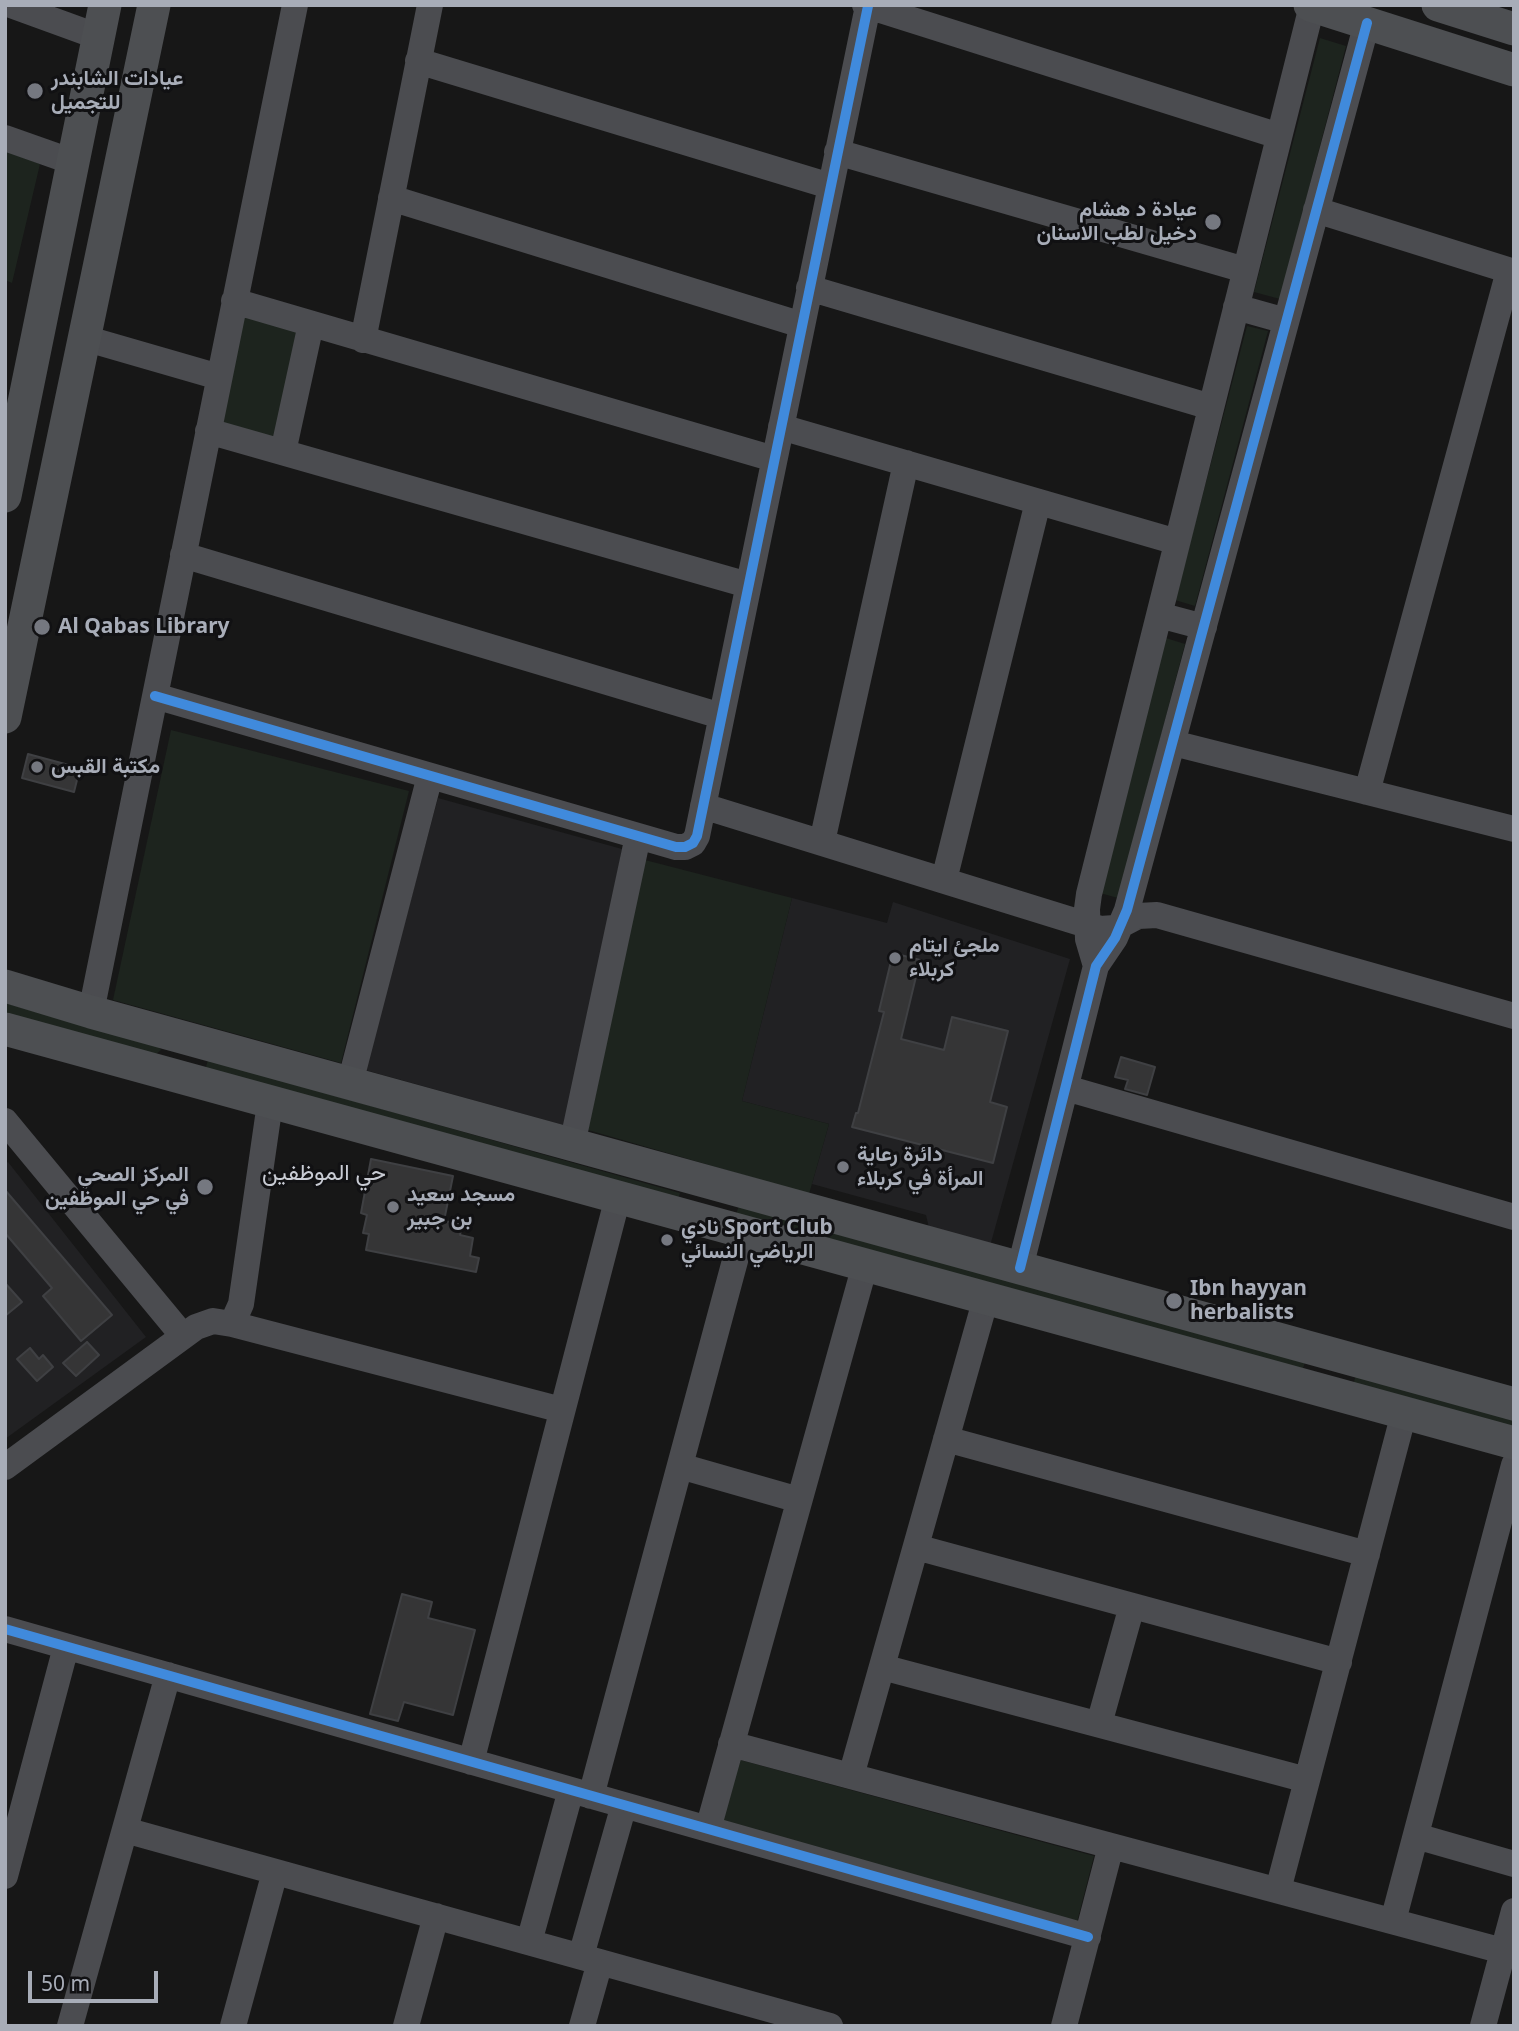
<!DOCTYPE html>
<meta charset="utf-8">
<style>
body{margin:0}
#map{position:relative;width:1519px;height:2031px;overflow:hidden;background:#171717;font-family:"Noto Sans",sans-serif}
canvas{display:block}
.frame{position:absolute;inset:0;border:7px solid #a8adb8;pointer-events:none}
.scale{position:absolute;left:28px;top:1971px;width:130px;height:32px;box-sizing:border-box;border:4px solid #a8adb8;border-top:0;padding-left:9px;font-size:21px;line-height:24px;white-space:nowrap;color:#a8adb8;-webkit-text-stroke:5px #111113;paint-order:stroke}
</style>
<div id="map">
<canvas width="1519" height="2031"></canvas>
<div class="frame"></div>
<div class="scale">50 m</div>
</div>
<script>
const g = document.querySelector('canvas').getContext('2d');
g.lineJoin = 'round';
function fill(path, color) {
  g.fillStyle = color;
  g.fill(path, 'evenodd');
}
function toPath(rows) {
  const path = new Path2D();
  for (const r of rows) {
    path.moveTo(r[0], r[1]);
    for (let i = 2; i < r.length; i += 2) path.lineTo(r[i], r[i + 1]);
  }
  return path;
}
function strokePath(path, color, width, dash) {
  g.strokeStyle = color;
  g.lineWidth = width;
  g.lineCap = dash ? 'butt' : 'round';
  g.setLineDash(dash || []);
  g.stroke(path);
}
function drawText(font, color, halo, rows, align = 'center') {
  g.font = font + ' "Noto Sans",Vazirmatn,sans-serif';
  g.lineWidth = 6;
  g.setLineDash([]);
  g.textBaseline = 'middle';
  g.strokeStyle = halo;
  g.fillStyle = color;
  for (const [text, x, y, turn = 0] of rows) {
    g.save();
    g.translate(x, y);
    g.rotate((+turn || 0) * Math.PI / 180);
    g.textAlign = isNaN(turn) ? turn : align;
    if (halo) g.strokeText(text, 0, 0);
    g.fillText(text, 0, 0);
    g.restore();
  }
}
fill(toPath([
 [438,798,622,849,567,1126,365,1070],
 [792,898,887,923,893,902,1070,959,990,1246,929,1228,926,1215,812,1184,829,1124,742,1101],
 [8,1162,146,1337,5,1439,5,1164]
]), '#212123');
fill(toPath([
 [1320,38,1346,46,1280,299,1254,292],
 [5,150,40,164,12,283,5,280],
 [241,312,302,330,278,441,220,425],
 [1247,326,1268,331,1195,606,1175,600],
 [1166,638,1185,644,1118,898,1100,893],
 [171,730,409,791,341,1063,113,1000],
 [645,860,792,898,742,1101,829,1124,809,1194,588,1130],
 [5,1003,159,1047,161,1050,155,1055,5,1014],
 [208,1060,680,1193,677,1203,205,1070],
 [739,1205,1305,1362,1302,1372,736,1215],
 [1356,1375,1514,1418,1514,1429,1353,1385],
 [733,1758,1094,1856,1077,1922,715,1824]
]), '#1d241e');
const building = toPath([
 [28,754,80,768,74,792,22,778,28,754],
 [893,953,920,960,901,1039,944,1050,952,1017,1008,1031,990,1102,1007,1107,993,1163,852,1127,856,1113,858,1113,884,1012,879,1011,893,953],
 [1121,1057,1155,1067,1147,1095,1125,1089,1128,1080,1115,1077,1121,1057],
 [371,1159,453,1176,444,1221,462,1224,460,1235,473,1238,470,1256,479,1258,476,1272,366,1250,369,1234,363,1233,367,1215,361,1213,371,1159],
 [5,1190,112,1315,81,1341,43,1296,52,1288,5,1233,5,1190],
 [5,1283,22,1302,5,1316,5,1283],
 [87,1342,99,1355,76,1376,63,1363,87,1342],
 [30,1348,39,1359,43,1355,53,1367,37,1381,17,1359,30,1348],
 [402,1594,432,1602,428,1618,475,1630,453,1715,404,1702,398,1721,370,1714,402,1594]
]);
fill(building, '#353536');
strokePath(building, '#3f4043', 2);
strokePath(toPath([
 [11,5,99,37],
 [865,5,1279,136],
 [418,61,830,186],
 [5,138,73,162],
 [837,152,1245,270],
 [391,198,802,325],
 [1316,210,1514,272],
 [809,288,1211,407],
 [234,301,774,459],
 [1236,307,1286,321],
 [84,338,219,377],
 [363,340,430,5],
 [781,427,1177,542],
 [208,431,748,585],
 [283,452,311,324],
 [183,555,721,716],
 [1159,615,1204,627],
 [155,696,676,847,685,847,693,843,697,836,868,6],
 [1173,743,1514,829],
 [1367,792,1509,271],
 [703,806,1100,929,1115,928,1138,916,1157,915,1514,1016],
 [822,842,906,463],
 [944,880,1038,502],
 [1096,966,1088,939,1087,909,1089,894,1312,6],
 [91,1012,295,5],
 [350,1083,430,776],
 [1066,1088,1514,1217],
 [5,1121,183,1336],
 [572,1145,638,836],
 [1020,1268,1096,966,1115,938,1127,910,1367,23],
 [232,1324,562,1410],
 [946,1439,1367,1554],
 [680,1466,799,1500],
 [5,1467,196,1327,213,1321,232,1324,241,1304,270,1103],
 [916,1547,1339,1662],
 [5,1629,1088,1937],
 [882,1667,1307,1780],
 [1099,1724,1132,1606],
 [731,1744,1503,1951],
 [471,1762,618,1197],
 [851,1776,986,1298],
 [591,1796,743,1231],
 [708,1829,865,1265],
 [125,1830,830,2026],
 [1416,1836,1514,1864],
 [5,1876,66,1647],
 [1278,1890,1404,1413],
 [1393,1921,1514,1465],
 [529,1942,571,1790],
 [581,1956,624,1805],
 [70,2026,168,1675],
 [233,2026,275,1872],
 [406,2026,436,1916],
 [582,2026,600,1962],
 [1064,2026,1111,1846],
 [1483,2026,1514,1911]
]), '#4b4c50', 26);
strokePath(toPath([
 [1310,5,1514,70],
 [1438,5,1514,29],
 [5,496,105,5],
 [5,717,154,5],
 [5,986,91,1012,1514,1404],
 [5,1029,1514,1443]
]), '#4d4f52', 33);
strokePath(toPath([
 [155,696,676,847,685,847,693,843,697,836,868,6],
 [1020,1268,1096,966,1115,938,1127,910,1367,23],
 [5,1629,1088,1937]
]), '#408adc', 10);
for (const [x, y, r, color] of [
 [35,91,9,"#757880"],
 [1213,222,9,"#757880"],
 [42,627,9,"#757880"],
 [37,767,7,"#757880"],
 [895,958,7,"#757880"],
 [843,1167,7,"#757880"],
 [205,1187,9,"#757880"],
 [393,1207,7,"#757880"],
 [667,1240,7,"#757880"],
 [1174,1301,9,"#757880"]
]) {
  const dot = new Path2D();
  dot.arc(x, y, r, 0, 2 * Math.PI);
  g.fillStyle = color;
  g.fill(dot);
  strokePath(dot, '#111113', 2.5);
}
drawText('bold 21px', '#a8adb8', '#111113', [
 ["عيادات الشابندر",51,79],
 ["للتجميل",51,103],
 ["عيادة د هشام",1197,210,"right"],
 ["دخيل لطب الاسنان",1197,234,"right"],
 ["Al Qabas Library",58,627],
 ["مكتبة القبس",51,767],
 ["ملجئ ايتام",909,946],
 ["كربلاء",909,970],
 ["دائرة رعاية",857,1155],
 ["المرأة في كربلاء",857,1179],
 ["المركز الصحي",189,1175,"right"],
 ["في حي الموظفين",189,1199,"right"],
 ["مسجد سعيد",407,1195],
 ["بن جبير",407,1219],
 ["نادي Sport Club",681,1228],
 ["الرياضي النسائي",681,1252],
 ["Ibn hayyan",1190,1289],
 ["herbalists",1190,1313]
], 'left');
drawText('23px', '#c9ccd4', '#111113', [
 ["حي الموظفين",324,1173]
]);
</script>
